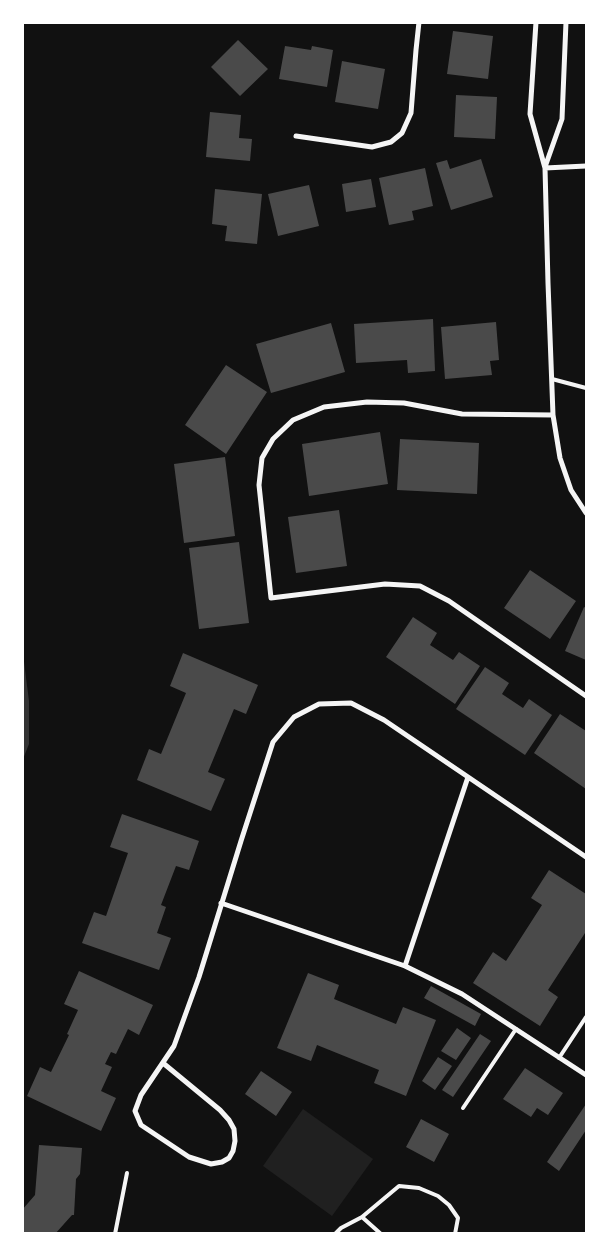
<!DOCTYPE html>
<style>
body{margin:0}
#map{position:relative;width:609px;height:1256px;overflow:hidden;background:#111;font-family:Karla,sans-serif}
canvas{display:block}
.frame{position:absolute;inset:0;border:24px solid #fff;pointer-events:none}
</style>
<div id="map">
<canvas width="609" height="1256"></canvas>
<div class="frame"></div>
</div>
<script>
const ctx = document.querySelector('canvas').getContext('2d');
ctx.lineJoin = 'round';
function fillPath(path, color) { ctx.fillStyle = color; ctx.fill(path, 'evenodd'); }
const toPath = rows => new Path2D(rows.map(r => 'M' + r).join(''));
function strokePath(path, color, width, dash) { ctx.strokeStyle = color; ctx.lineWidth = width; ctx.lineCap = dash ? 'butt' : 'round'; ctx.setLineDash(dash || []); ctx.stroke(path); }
const green = toPath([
 [303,1109,373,1159,332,1216,263,1166]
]);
const water = toPath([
 [22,646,29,701,29,744,23,759]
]);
const building = toPath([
 [453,31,493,36,488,79,447,74],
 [238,40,268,69,240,96,211,67],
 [285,46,311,50,312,46,333,50,327,87,279,79],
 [342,61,385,69,378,109,335,102],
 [456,95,497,97,495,139,454,137],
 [210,112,241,115,239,138,252,139,250,161,206,157],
 [481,159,493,197,451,210,436,163,447,160,450,169],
 [425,168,433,206,412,211,414,220,389,225,379,178],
 [371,179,376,207,346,212,342,184],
 [309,185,319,226,278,236,268,194],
 [215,189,262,194,257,244,225,241,227,226,212,224],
 [433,319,435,371,408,373,407,360,356,363,354,324],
 [496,322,499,360,490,361,492,375,445,379,441,327],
 [331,323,345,372,271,393,256,344],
 [226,365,267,392,226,454,185,425],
 [380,432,388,484,309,496,302,444],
 [400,439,479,443,477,494,397,490],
 [225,457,235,536,184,543,174,464],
 [339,510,347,566,296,573,288,517],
 [239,542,249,623,199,629,189,548],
 [530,570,576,601,550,639,504,608],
 [584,607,586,608,586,660,565,651],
 [413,617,437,633,430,645,453,660,459,652,480,666,455,704,386,657],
 [183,653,258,685,246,714,234,709,208,772,225,779,211,811,137,780,149,749,161,754,186,693,170,686],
 [485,667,509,683,502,694,523,708,529,699,552,715,525,755,456,709],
 [560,714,586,731,586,789,534,753],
 [122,814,199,841,189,870,176,866,161,905,166,907,157,933,171,938,159,970,82,943,94,912,106,916,128,853,110,847],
 [549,870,586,894,586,934,585,933,548,990,558,997,540,1026,473,983,493,952,506,961,542,905,531,898],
 [79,971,153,1005,139,1035,128,1029,116,1054,111,1052,105,1064,112,1067,101,1091,116,1098,101,1131,27,1096,40,1067,51,1072,69,1035,67,1034,78,1010,64,1004],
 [308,973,339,985,334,999,396,1024,403,1007,436,1020,406,1096,374,1083,379,1070,317,1045,311,1061,277,1048],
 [431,986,481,1014,475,1026,424,998],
 [457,1028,471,1038,456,1060,441,1051],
 [480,1034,491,1041,453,1097,442,1090],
 [438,1057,452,1066,435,1090,422,1081],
 [525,1068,563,1093,548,1115,537,1108,531,1117,503,1099],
 [261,1071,292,1092,276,1116,245,1094],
 [586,1104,586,1130,559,1171,547,1162],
 [421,1119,449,1134,434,1162,406,1147],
 [39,1145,82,1148,80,1174,76,1179,74,1215,72,1215,55,1234,22,1234,22,1210,35,1195]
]);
const service = toPath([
 [552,379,586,388],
 [559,1058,586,1017],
 [463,1108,516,1029],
 [362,1217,381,1234],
 [115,1234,127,1173],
 [335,1234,341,1228,362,1217,399,1186,419,1188,438,1196,449,1205,458,1218,455,1234]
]);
const minor = toPath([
 [536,22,530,114,545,168,548,283,553,415,560,458,571,490,586,513],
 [296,136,372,147,391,142,402,133,411,113,416,50,419,22],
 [545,167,562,119,566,22],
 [545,168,586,166],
 [553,415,462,414,404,403,367,402,324,407,293,420,273,439,262,458,259,485,271,598,385,584,420,586,449,601,586,696],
 [221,903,405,966,462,994,586,1075],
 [405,966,468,777],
 [163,1063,220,1110,229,1120,234,1129,235,1141,233,1151,229,1158,222,1162,211,1164,189,1157,141,1125,135,1111,141,1095,174,1046,199,977,241,841,273,742,294,717,319,704,351,703,384,720,586,857]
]);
fillPath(green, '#202020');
fillPath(water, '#333');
fillPath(building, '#4a4a4a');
strokePath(service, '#f5f5f5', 4);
strokePath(minor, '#f5f5f5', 5);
</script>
